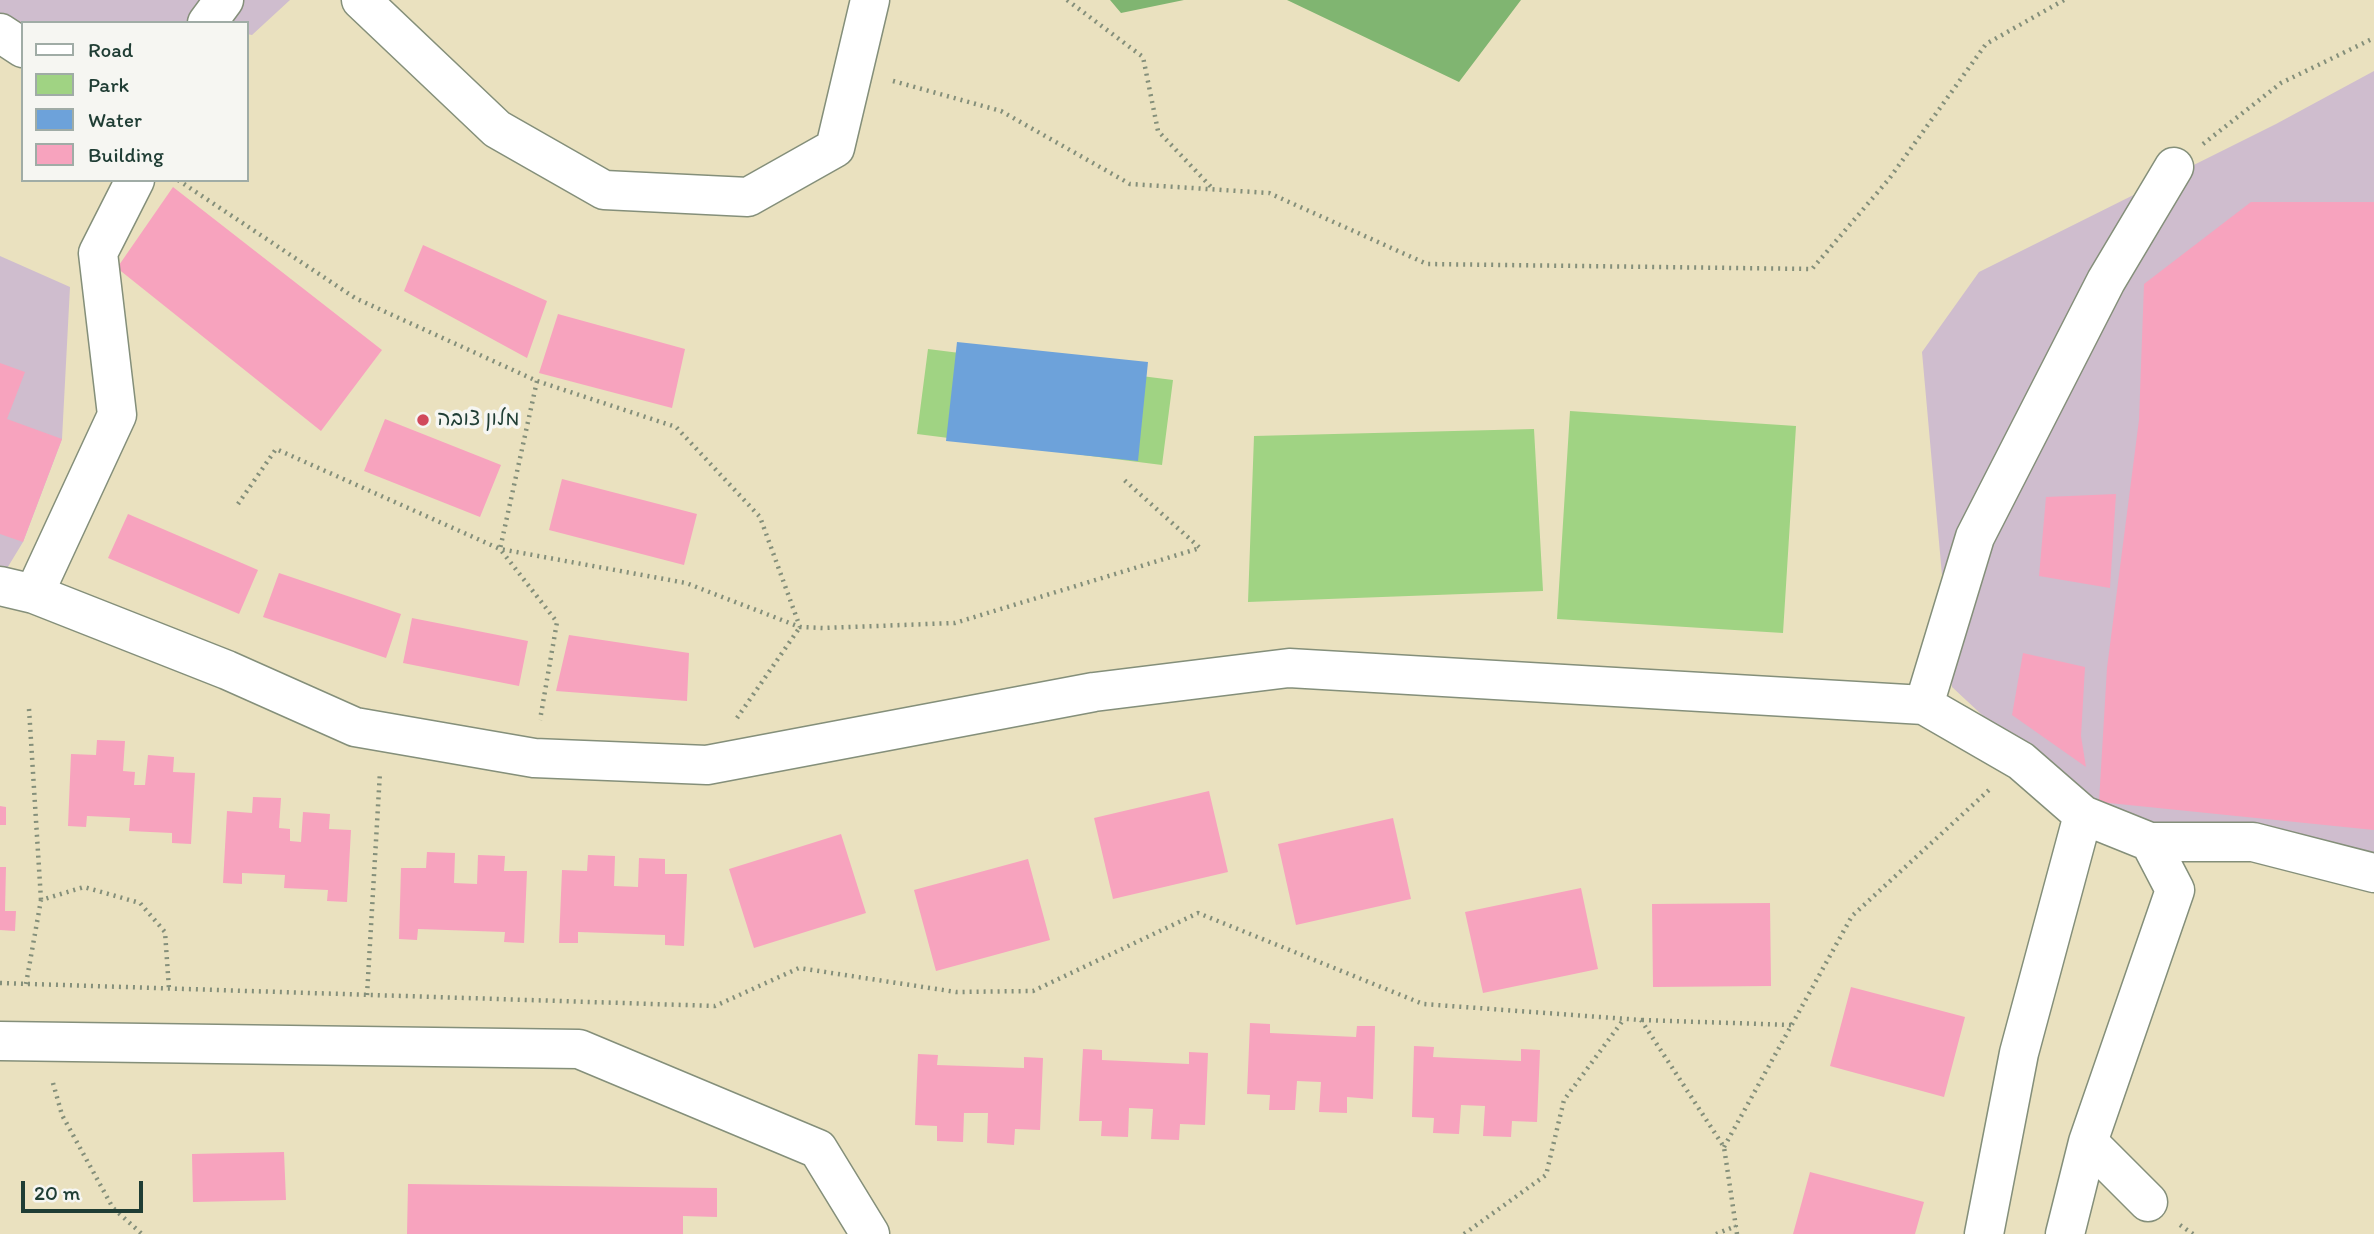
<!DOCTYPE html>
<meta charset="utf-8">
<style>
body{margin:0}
#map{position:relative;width:2374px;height:1234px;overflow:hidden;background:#eae1bf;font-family:Itim,sans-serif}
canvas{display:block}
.legend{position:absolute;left:21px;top:21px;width:228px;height:161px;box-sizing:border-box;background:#f6f6f2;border:2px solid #a0aca6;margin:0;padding:9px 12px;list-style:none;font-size:21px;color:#1f3d34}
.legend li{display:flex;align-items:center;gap:14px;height:35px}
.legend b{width:35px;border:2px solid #a0aca6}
.scale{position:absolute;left:21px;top:1181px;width:122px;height:32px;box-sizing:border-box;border:4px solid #1f3d34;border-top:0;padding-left:9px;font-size:21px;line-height:24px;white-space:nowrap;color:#1f3d34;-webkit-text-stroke:5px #f6f6f2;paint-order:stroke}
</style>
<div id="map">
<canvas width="2374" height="1234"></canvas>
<ul class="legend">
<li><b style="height:9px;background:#fff"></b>Road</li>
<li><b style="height:19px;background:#a0d383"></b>Park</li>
<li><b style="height:19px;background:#6da2da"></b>Water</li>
<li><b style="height:19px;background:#f7a3be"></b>Building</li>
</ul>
<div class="scale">20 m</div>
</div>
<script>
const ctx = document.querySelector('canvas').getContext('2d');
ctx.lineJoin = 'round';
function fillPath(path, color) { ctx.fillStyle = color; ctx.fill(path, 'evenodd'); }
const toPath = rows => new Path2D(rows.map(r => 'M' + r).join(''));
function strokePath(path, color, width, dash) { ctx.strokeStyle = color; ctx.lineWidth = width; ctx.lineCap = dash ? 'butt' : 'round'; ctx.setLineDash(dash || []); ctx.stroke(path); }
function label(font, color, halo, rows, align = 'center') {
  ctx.font = font + ' Itim,"Playpen Sans Hebrew",sans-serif'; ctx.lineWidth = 7; ctx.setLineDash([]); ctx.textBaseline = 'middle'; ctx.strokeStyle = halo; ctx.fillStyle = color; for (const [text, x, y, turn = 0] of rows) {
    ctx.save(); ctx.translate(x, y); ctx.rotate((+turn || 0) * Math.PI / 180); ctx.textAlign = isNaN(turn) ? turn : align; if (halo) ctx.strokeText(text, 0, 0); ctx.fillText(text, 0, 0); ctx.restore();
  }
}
const industrial = toPath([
 [0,0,290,0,252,35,247,34,247,23,23,23,23,39,0,28],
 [2374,71,2374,875,2083,809,1952,687,1922,352,1979,272,2276,124],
 [0,256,70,287,62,439,23,542,3,575,0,575]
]);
const green = toPath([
 [928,349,1173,380,1162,465,917,434],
 [1570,411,1796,426,1783,633,1557,619],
 [1534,429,1543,591,1248,602,1254,436]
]);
const forest = toPath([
 [1110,0,1184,0,1121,13],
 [1287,0,1521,0,1459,82]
]);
const water = toPath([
 [957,342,1148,362,1138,461,946,441]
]);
const building = toPath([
 [173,187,382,350,321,431,117,268],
 [2251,202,2374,202,2374,830,2099,802,2107,668,2139,420,2144,284],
 [423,245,547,301,527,358,404,291],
 [558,314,685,349,672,408,539,373],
 [0,363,25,372,7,419,62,439,23,542,0,534],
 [385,419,501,465,480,517,364,471],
 [562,479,697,514,684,565,549,530],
 [2116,494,2110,588,2039,576,2046,497],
 [128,514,258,570,239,614,108,558],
 [279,573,401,614,386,658,263,617],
 [412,618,528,641,519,686,403,663],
 [569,635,689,653,687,701,556,691],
 [2023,653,2085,667,2081,736,2086,767,2012,715],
 [97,740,125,741,123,771,135,772,134,785,145,785,148,755,174,757,173,772,195,773,191,844,172,843,172,833,129,831,130,818,87,816,86,827,68,826,71,754,96,755],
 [1209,791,1228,872,1113,899,1094,818],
 [253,797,281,798,279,828,290,829,290,841,301,842,303,812,330,814,329,829,351,830,347,902,327,901,328,890,284,888,285,875,242,873,242,884,223,883,227,811,252,813],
 [0,806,6,807,6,825,0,825],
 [1393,818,1411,899,1296,925,1278,844],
 [841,834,866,913,754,948,729,869],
 [427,852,455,853,454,883,477,884,478,855,505,856,504,871,527,871,524,943,504,942,505,932,418,929,417,940,399,939,401,868,426,868],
 [588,855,615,856,614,886,638,887,639,858,665,859,665,874,687,874,684,946,665,945,665,935,578,932,578,943,559,943,562,870,587,871],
 [1028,859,1050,940,936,971,914,890],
 [0,867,6,867,5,911,16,911,15,931,0,930],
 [1581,888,1598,969,1483,993,1465,912],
 [1770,903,1771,986,1653,987,1652,904],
 [1851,987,1965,1017,1944,1097,1830,1066],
 [1250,1023,1270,1024,1270,1033,1356,1037,1357,1026,1375,1026,1373,1099,1347,1097,1347,1113,1319,1112,1321,1082,1297,1081,1295,1110,1269,1110,1270,1095,1247,1094],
 [1414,1046,1434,1047,1433,1057,1521,1061,1521,1049,1540,1050,1537,1122,1512,1121,1511,1137,1483,1136,1485,1106,1461,1105,1459,1134,1433,1133,1434,1118,1412,1117],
 [1083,1049,1102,1050,1102,1060,1189,1064,1189,1052,1208,1053,1205,1125,1180,1124,1179,1140,1151,1139,1153,1109,1129,1108,1128,1137,1101,1136,1102,1121,1079,1121],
 [918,1054,938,1055,937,1065,1024,1068,1024,1057,1043,1058,1040,1130,1015,1129,1014,1145,987,1143,988,1113,964,1113,963,1142,937,1141,937,1126,915,1125],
 [284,1152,286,1200,193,1202,192,1154],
 [1810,1172,1924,1202,1915,1234,1793,1234],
 [408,1184,717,1188,717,1217,683,1216,683,1234,407,1234]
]);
const path = toPath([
 [1067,0,1143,57,1158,131,1213,189],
 [893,81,1001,111,1130,184,1269,193,1427,264,1812,269,1889,179,1986,44,2064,0],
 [2203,144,2281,83,2374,38],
 [178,180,355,298,537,381,676,427,760,517,800,627],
 [537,381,500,549,557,622,540,720],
 [238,504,276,449,500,549,686,583,800,627,823,628,955,623,1200,548,1122,478],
 [29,709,41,900],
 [737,718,800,627],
 [0,983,715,1006,799,968,956,992,1033,991,1198,913,1423,1004,1641,1020,1724,1147,1737,1234],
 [26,984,41,900,84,887,140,903,165,932,169,989],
 [367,995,380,772],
 [1642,1020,1791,1025],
 [53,1083,62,1115,113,1208,142,1234],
 [1724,1147,1852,916,1989,790],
 [2180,1225,2193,1234],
 [1464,1234,1546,1175,1564,1100,1624,1019],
 [1716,1234,1736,1226]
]);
const minor = toPath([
 [361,0,497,129,604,190,748,197,835,148,870,0],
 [207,23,224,0],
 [0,33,23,48],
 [0,586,34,594,227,670,355,727,534,758,707,765,1094,692,1289,668,1924,705,2021,761,2083,815,2150,842,2253,842,2374,873],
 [34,594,117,415,98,253,135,180],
 [1924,705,1975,537,2106,281,2174,167],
 [0,1041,579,1049,818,1149,870,1234],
 [2148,1202,2088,1142,2175,890,2150,842],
 [1984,1234,2019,1053,2083,815],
 [2065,1234,2088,1142]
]);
const markers = [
 [423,420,7,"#d1495b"]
];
const poiNames = [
 ["מלון צובה",437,420]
];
fillPath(industrial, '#cfbdce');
fillPath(green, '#a0d383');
fillPath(forest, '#80b571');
fillPath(water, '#6da2da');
fillPath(building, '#f7a3be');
strokePath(minor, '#848f7a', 41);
strokePath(path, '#848f7a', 4.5, [2, 5]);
strokePath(minor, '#fff', 38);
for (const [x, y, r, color] of markers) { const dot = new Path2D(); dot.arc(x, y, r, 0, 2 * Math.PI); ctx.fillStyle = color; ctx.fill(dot); strokePath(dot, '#f6f6f2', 2.5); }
label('21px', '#1f3d34', '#f6f6f2', poiNames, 'left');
</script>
